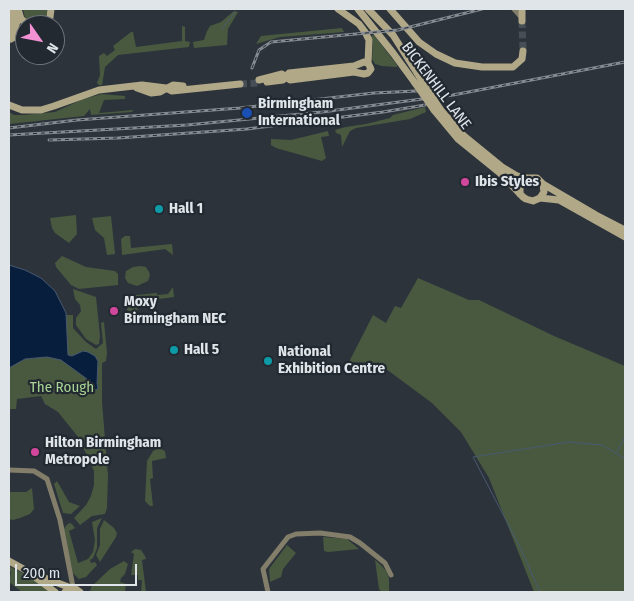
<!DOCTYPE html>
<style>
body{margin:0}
#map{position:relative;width:634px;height:601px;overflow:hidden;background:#2c333b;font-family:"Fira Sans Condensed",sans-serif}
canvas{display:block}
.frame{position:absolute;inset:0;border:10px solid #e0e5ea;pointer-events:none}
.north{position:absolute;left:15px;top:15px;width:50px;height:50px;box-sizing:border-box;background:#222930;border:1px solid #6e747a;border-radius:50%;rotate:123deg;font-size:14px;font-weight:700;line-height:20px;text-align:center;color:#e0e5ea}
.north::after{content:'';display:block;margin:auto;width:18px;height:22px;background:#f491d4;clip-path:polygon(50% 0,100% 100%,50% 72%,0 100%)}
.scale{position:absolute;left:15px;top:564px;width:122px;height:22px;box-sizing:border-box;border:2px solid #e0e5ea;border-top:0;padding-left:6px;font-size:15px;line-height:18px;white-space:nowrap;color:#e0e5ea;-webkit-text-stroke:4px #222930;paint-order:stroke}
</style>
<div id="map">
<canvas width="634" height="601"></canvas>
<div class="frame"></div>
<div class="north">N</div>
<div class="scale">200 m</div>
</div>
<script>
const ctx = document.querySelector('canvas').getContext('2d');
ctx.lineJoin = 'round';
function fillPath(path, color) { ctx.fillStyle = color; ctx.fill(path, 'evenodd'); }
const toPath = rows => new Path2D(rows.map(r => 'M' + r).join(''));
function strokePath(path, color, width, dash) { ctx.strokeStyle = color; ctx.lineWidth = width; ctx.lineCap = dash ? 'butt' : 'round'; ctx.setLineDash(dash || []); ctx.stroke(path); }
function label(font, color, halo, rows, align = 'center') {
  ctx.font = font + ' "Fira Sans Condensed",sans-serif'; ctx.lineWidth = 4.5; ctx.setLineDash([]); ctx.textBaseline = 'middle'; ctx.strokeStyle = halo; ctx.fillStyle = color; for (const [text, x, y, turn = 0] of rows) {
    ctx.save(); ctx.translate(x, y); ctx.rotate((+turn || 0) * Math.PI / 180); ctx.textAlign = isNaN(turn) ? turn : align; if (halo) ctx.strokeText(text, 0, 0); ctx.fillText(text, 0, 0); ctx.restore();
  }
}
const green = toPath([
 [23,9,47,9,47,13,46,16,40,22,32,22,25,18],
 [234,11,238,12,228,29,227,45,194,48,193,42,204,40,207,31,210,26,221,22],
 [182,26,185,27,185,41,190,42,189,47,118,55,105,67,102,85,99,85,97,83,100,75,99,56,104,53,107,56,115,50,113,46,131,32,133,32,136,47,182,41],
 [342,28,344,32,280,37,256,44,261,36],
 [374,35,397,65,397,67,382,66,375,64,372,59,373,42,371,36],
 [102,94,125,96,125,99,104,100,99,113,133,110,132,112,91,115,90,109,84,116,9,124,9,112,14,115,23,115,55,112,83,99],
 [425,107,426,112,410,119,356,128,350,131,342,147,341,135,336,133,335,130,346,127,366,124,390,118,393,115],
 [328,131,329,136,321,137,326,158,322,161,276,148,271,145,271,139,291,140],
 [76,215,77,234,69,243,55,233,52,228,50,218],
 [111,216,115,254,107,255,104,238,95,230,92,218],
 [125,236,130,236,131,248,172,244,173,255,165,249,122,255,121,239],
 [62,256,86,267,115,271,118,274,118,285,79,289,71,285,56,267,55,263],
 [140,266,146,267,149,272,150,275,148,281,137,286,128,283,125,278,126,271,133,267],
 [418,278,469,300,479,300,554,336,625,366,625,592,534,592,489,478,461,432,432,403,378,363,349,362,373,315,386,323,395,306,401,308],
 [173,287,174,297,137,302,138,322,130,322,128,320,126,296,157,293,157,295,168,294],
 [73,289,96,297,100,336,99,344,96,345,86,339,76,325,76,318,81,311,80,305,75,299],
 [66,315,73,315,73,328,86,342,96,349,103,343,101,323,104,322,107,353,106,361,102,363,102,402,108,476,107,508,105,514,92,516,80,525,74,518,86,505,91,496,94,485,94,471,79,438,58,412,45,404,41,396,17,399,16,409,9,409,9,368,25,359,47,357,61,360,87,379,90,391,97,383,98,375,83,351,72,356,68,355],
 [159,448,165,451,166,458,152,461,153,478,150,479,153,506,150,506,145,501,147,461,153,451],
 [57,481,69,502,80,506,71,514,63,513,54,484],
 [32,488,34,509,30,514,20,518,13,520,9,519,9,492,26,492],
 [102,518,97,528,97,548,93,558,90,560,91,563,95,562,97,565,86,577,79,579,73,573,63,531,65,527,69,523,72,524,75,528,69,531,78,563,88,559,93,552,95,540,92,522],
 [104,520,114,528,117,533,116,537,100,562,96,555,100,545,100,529],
 [323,537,347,539,359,549,328,552,324,551],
 [287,545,296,553,283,569,281,577,270,582,269,569],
 [135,549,141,550,145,556,146,559,142,560,146,592,141,592,142,580,138,580,138,575,131,575,134,554,131,552],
 [375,560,381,565,386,571,389,578,389,592,382,592,379,589],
 [124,561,128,564,125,574,121,578,120,582,126,584,125,592,90,592,91,587,110,569],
 [9,566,30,577,50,592,22,592,9,582,11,572,9,571]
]);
const water = toPath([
 [9,265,25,270,41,278,55,291,66,313,68,355,72,356,83,351,88,352,95,356,98,361,97,383,98,389,90,391,87,379,61,360,47,357,25,359,9,368,9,265]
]);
const stream = toPath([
 [222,29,235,12],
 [617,452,625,437],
 [540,592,520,547,473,457,569,442,602,445,625,459]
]);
const secondaryTunnel = toPath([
 [522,21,523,51],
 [240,84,260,83]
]);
const street = toPath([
 [514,9,522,18],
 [9,470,34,471,47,479,60,520,73,587],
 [268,592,263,569,288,537,296,534,320,533,350,537,360,543,385,563,391,575]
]);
const secondary = toPath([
 [18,9,21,19,28,25],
 [358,9,393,53,415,83],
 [368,9,393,35,422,81],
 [390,9,419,42,436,54,455,63,482,67,513,67,522,59,523,51],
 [522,9,522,21],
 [43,25,50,17,51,9],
 [9,29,13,19,12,9],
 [9,38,15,28,19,15],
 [11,39,25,30],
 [259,80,282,74,290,80,354,72,364,74,368,73,371,69,368,63,369,40,365,32,359,24,338,9],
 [267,82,283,80,289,73,354,66,364,62,368,63],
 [137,88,151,93,160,92,173,85,183,86],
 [9,105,22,110,41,110,54,106,99,90,142,85,166,88,172,91,240,84],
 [440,109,464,136,502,167,517,176,527,178],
 [434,110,458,139,500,173,523,197,526,199,533,201,540,198,544,192,543,184,537,178,527,178,520,186,520,194],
 [543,184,596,215,625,230],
 [540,198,559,200,625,237],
 [9,561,29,572,71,588],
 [35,577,55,592],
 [65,592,69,588,73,587,80,592]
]);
const rail = toPath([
 [252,68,259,50,271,42,398,30,482,9],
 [9,128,77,120,240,108,374,93,437,90],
 [9,135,187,125,322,112,453,95,625,62],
 [49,140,118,138,247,129,383,112,425,105]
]);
const secondaryBridge = toPath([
 [422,81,440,109],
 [415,83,434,110]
]);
const markers = [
 [247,113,6,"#1a4fb4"],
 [465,182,5,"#d1479c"],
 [159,209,5,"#0f9aa8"],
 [114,311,5,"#d1479c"],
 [174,350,5,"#0f9aa8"],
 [268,361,5,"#0f9aa8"],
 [35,452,5,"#d1479c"]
];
const streetNames = [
 ["BICKENHILL LANE",436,86,53]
];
const poiNames = [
 ["Birmingham",258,104],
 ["International",258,121],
 ["Ibis Styles",475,182],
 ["Hall 1",169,209],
 ["Moxy",124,302],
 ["Birmingham NEC",124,319],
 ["Hall 5",184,350],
 ["National",278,352],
 ["Exhibition Centre",278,369],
 ["Hilton Birmingham",45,443],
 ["Metropole",45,460]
];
const parkNames = [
 ["The Rough",62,388]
];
fillPath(green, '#485940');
fillPath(water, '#081e3d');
strokePath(water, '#495a71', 1);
strokePath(stream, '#495a71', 1);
strokePath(secondaryTunnel, '#474e55', 7, [7, 3.5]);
strokePath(street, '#837e6a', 5);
strokePath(secondary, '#b1a888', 7);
strokePath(rail, '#858b91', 3);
strokePath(rail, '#222930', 1, [4]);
strokePath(secondaryBridge, '#b1a888', 7);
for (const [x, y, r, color] of markers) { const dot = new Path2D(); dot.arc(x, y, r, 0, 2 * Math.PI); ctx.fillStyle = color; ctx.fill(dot); strokePath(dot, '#222930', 2); }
label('15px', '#e0e5ea', '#222930', streetNames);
label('bold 15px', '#e0e5ea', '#222930', poiNames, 'left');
label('15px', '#a8d394', '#222930', parkNames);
</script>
